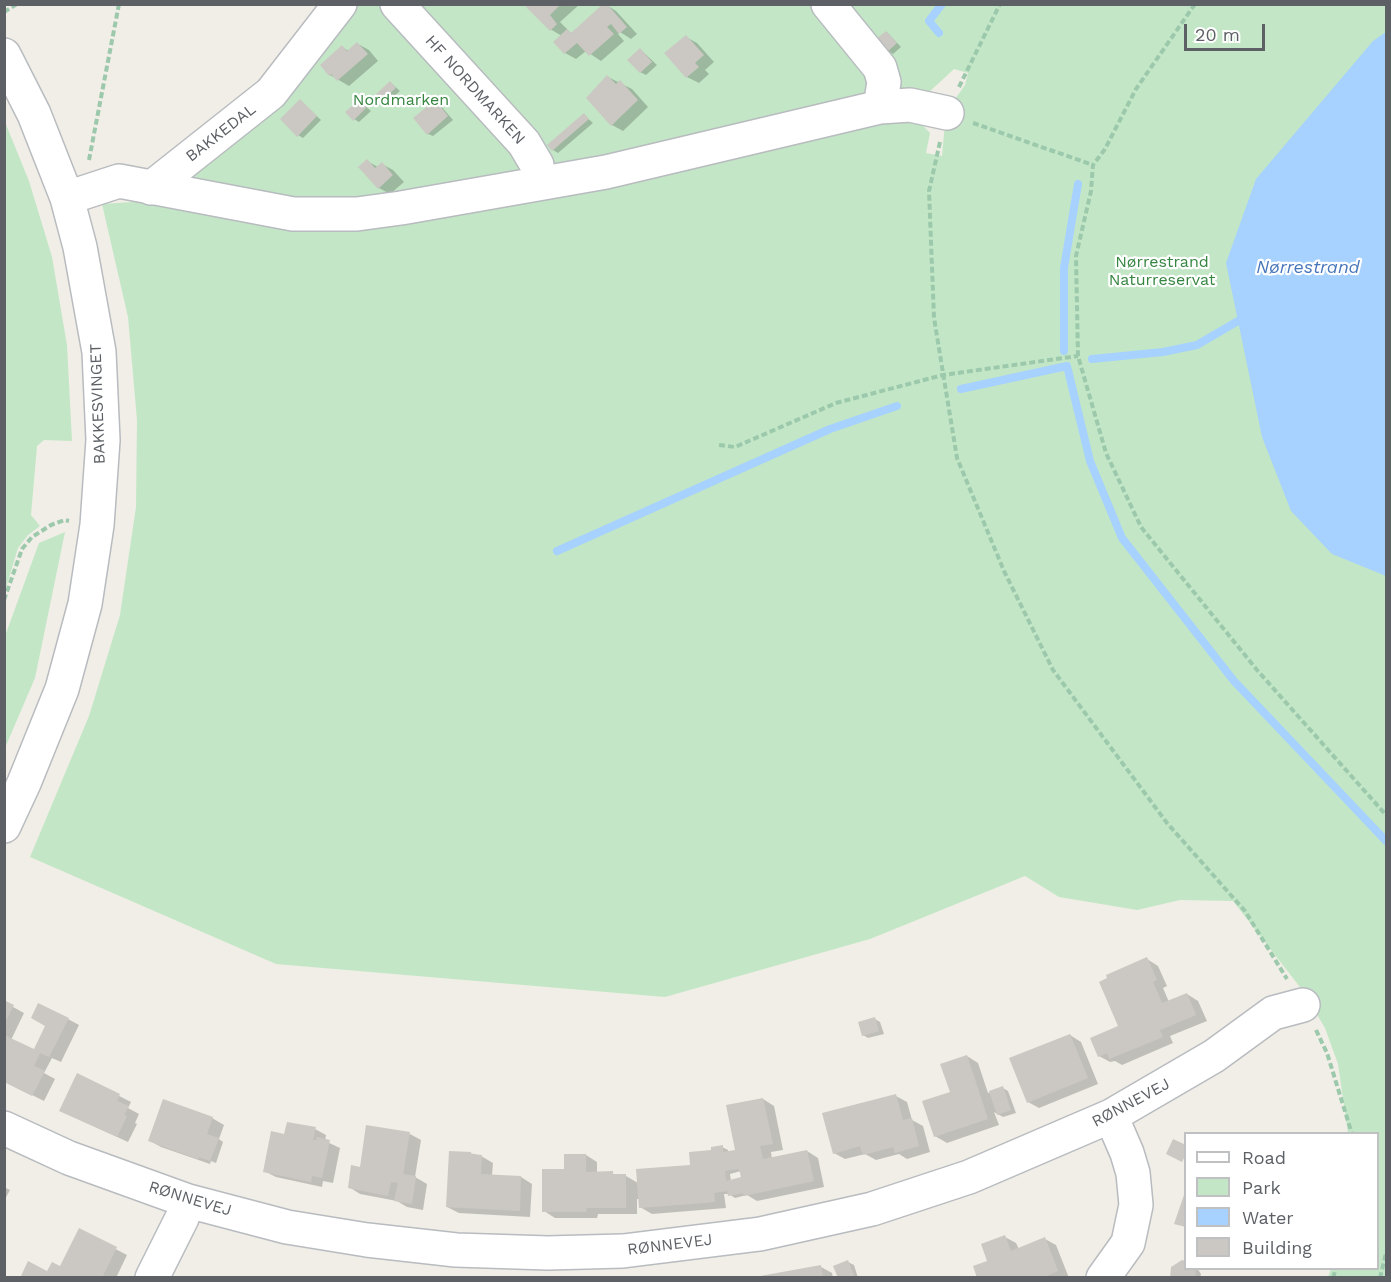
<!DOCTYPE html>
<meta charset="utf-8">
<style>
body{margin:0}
#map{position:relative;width:1391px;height:1282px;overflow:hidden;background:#f0eee6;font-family:"Work Sans",sans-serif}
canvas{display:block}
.frame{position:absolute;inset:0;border:6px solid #5d6166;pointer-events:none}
.legend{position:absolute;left:1184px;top:1132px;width:195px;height:138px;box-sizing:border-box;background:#fff;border:2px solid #bec0c2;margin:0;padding:8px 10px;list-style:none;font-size:18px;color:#5d6166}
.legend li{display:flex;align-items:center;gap:12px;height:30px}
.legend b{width:30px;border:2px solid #bec0c2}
.scale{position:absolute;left:1184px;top:24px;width:81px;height:27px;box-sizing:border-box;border:3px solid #5d6166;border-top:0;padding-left:8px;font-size:18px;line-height:21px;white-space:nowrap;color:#5d6166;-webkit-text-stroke:4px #fff;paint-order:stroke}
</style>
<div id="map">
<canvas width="1391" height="1282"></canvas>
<div class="frame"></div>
<ul class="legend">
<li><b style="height:8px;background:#fff"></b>Road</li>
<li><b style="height:16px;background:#c3e7c6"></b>Park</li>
<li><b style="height:16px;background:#a7d1fe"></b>Water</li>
<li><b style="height:16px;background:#cbc8c3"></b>Building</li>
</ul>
<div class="scale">20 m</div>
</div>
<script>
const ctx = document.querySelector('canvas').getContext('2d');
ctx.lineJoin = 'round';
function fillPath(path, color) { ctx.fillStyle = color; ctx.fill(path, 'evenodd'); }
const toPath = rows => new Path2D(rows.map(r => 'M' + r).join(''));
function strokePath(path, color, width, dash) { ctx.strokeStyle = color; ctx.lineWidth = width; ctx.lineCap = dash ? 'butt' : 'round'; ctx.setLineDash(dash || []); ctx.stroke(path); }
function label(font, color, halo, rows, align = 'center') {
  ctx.font = font + ' "Work Sans",sans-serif'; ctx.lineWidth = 4.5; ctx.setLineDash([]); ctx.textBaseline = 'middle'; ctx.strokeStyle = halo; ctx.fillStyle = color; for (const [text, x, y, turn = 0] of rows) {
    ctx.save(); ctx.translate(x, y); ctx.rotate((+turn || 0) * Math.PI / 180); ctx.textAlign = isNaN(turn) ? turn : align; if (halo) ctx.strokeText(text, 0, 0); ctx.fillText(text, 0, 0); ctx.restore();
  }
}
const green = toPath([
 [354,5,1386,5,1386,1277,1328,1277,1331,1269,1378,1268,1378,1134,1348,1133,1338,1064,1325,1028,1303,991,1233,901,1180,900,1137,910,1059,897,1025,876,870,939,665,997,276,964,30,857,89,716,120,615,136,507,137,420,128,317,102,204,148,201,289,224,876,121,915,117,930,133,926,153,942,156,946,112,965,85,968,73,954,69,927,94,867,104,730,137,331,207,174,188],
 [5,122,29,181,52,257,67,345,72,441,44,440,37,446,31,515,40,526,28,535,18,548,5,591],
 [65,532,35,678,5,748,5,636,39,543]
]);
const water = toPath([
 [1386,32,1386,576,1332,554,1291,511,1262,437,1226,263,1256,179,1373,41]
]);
const shadow = toPath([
 [531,4,580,4,560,22,572,34,605,4,616,11,637,34,631,39,620,32,618,34,624,41,601,61,586,51,576,59,565,53,562,36,550,29],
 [887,32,901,47,893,54,888,51],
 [686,37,697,43,714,62,705,70,709,74,699,83,687,77],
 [358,44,369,50,378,61,349,86,330,75,342,47,349,51],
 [641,50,657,65,646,75,640,72],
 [608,77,632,89,648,107,623,131,612,125],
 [390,82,400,91,384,105,375,97],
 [300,100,321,120,303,138,298,135],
 [359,101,371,111,359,122,354,119],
 [435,102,440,105,453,120,433,136,428,134],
 [584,115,593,123,558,153,553,150],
 [367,161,378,167,382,164,393,170,404,182,390,194,379,188],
 [1147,959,1158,966,1167,986,1163,988,1169,1002,1187,994,1198,1001,1207,1021,1170,1036,1173,1043,1122,1065,1115,1061,1110,1062,1099,1056,1120,1027],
 [4,1002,24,1013,11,1040,34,1051,47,1026,68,1019,79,1025,61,1062,52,1058,44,1073,55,1079,44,1101,4,1081],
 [875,1019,880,1022,884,1034,868,1038,863,1035],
 [1070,1035,1081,1042,1098,1084,1039,1108,1028,1102],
 [967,1056,978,1063,988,1093,1003,1088,1008,1091,1016,1113,1003,1117,994,1112,999,1125,947,1143,935,1136],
 [78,1075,131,1102,128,1108,139,1114,135,1123,137,1124,128,1142,61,1111],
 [896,1096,907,1102,912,1120,923,1126,930,1152,907,1159,899,1154,876,1160,865,1154,845,1159,834,1153],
 [763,1099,774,1106,783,1150,771,1152,772,1159,807,1151,818,1158,824,1187,757,1201,747,1195,735,1198,729,1194,724,1194,726,1208,652,1214,640,1207,640,1199,637,1199,637,1214,598,1214,597,1218,555,1218,544,1211,565,1170,586,1155,597,1162,597,1173,612,1173,617,1176,626,1176,638,1183,691,1166,710,1152,722,1147,728,1150,728,1153,735,1152],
 [741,1171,742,1178,731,1181,730,1174],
 [212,1118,224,1125,219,1139,223,1142,216,1163,211,1161,210,1164,161,1147,150,1141],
 [315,1129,326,1135,325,1141,340,1148,333,1183,323,1181,322,1187,276,1177,264,1171,285,1136],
 [410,1134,421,1140,415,1177,427,1184,423,1210,407,1207,397,1201,360,1194,349,1187,361,1169],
 [470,1153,481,1156,493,1163,492,1176,521,1177,532,1184,530,1217,459,1213,447,1207],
 [4,1187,10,1190,4,1201],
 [79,1230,127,1255,116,1278,21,1278,48,1273,61,1268],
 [1005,1237,1016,1243,1019,1249,1045,1239,1056,1245,1069,1278,979,1278],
 [848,1262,854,1265,858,1278,839,1278],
 [821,1267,832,1273,833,1278,762,1278],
 [1186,1268,1197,1268,1201,1274,1200,1278,1172,1278]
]);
const stream = toPath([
 [939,33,929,21,942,4],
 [1064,351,1064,268,1078,184],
 [1092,359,1163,352,1197,345,1238,321],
 [961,389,1067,366,1090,461,1122,538,1234,681,1386,841],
 [557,551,830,429,897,406]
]);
const building = toPath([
 [529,4,561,4,550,15,557,24,550,31,526,7],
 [603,4,607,4,627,27,619,34,611,24,607,27,614,34,589,56,577,43,564,54,553,42,567,29,571,33],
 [886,31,897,43,887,52,876,39],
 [686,35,704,55,695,63,699,67,686,78,664,53],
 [357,42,368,54,337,81,331,74,329,76,320,65,342,45,347,51],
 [640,48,652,62,640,73,627,60],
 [607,75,616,84,620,80,638,100,611,126,586,98],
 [390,81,396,88,378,103,373,97],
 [300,99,317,116,297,137,280,119],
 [359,100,366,108,353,121,345,112],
 [435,100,448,116,427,135,413,118],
 [584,113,589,119,552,151,547,145],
 [367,159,375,168,382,162,393,175,378,189,358,167],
 [1147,957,1157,980,1153,982,1162,1003,1187,993,1196,1015,1160,1030,1163,1037,1109,1059,1107,1053,1098,1057,1090,1038,1118,1026,1099,982,1107,978,1106,975],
 [4,1000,14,1005,4,1024],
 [38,1003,69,1018,49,1057,40,1053,34,1066,45,1071,32,1096,4,1082,4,1035,34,1049,45,1026,31,1018],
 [875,1017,879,1031,862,1036,858,1022],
 [1070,1034,1088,1078,1027,1103,1009,1058],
 [967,1055,988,1119,934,1137,922,1101,950,1092,940,1064],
 [77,1073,120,1094,117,1101,129,1106,124,1115,127,1116,117,1137,59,1111],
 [1003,1086,1011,1110,997,1115,989,1091],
 [896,1094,903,1120,912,1118,919,1146,895,1153,893,1147,863,1155,860,1146,833,1154,822,1113],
 [763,1098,773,1144,760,1146,763,1159,807,1150,814,1181,744,1196,743,1193,728,1196,727,1191,714,1193,715,1202,639,1208,636,1169,690,1165,689,1152,711,1150,711,1147,723,1145,723,1152,735,1150,726,1105],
 [739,1169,741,1177,726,1181,725,1171],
 [163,1099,213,1117,207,1134,219,1138,210,1161,199,1157,198,1159,148,1141],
 [287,1122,316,1127,313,1140,316,1140,317,1137,330,1140,322,1178,312,1176,311,1182,263,1172,271,1131,284,1134],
 [366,1125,410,1132,403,1174,416,1176,412,1204,394,1201,398,1183,391,1182,388,1196,348,1188,351,1165,360,1167],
 [1173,1139,1186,1145,1186,1154,1182,1162,1166,1154],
 [449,1151,471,1152,471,1154,482,1155,481,1174,521,1176,520,1211,446,1207],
 [564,1154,586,1154,586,1172,613,1171,613,1174,626,1174,626,1208,587,1208,586,1212,542,1212,542,1169,564,1169],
 [1185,1192,1186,1192,1186,1227,1174,1224],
 [79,1228,117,1247,102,1278,20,1278,28,1261,47,1271,52,1262,60,1266],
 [1005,1235,1011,1251,1045,1237,1058,1271,1042,1278,977,1278,973,1266,987,1261,981,1244],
 [848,1260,855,1278,838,1278,833,1266],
 [1182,1260,1186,1261,1186,1268,1195,1268,1196,1278,1170,1278,1171,1267],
 [821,1265,823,1278,760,1278,760,1276]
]);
const path = toPath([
 [1195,4,1136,89,1105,149,1093,165,1091,191,1076,256,1078,356,1106,453,1141,527,1257,670,1386,815],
 [4,12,17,4],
 [959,87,1000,4],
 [973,123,1093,165],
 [940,142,929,191,934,318,957,458,1004,571,1053,670,1167,823,1245,911,1287,979],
 [89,160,119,4],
 [719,445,735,447,836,403,943,375,1078,356],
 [4,600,22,549,32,537,51,525,65,520,69,521],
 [1316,1030,1327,1053,1352,1134],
 [1333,1278,1336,1268],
 [1380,1278,1386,1253]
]);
const minor = toPath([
 [397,4,524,143,537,165,538,184],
 [828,4,880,68,884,82,880,107],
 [4,55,34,114,67,198,80,247,99,352,103,440,97,525,85,604,62,689,24,783,4,826],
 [151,188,271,93,340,4],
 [67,198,119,181,293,214,357,214,401,208,606,172,880,107,910,105,947,113],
 [4,1128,69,1158,188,1201,287,1227,367,1240,456,1250,548,1253,623,1251,760,1234,872,1209,969,1177,1111,1116,1214,1056,1273,1013,1303,1005],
 [152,1278,182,1218,188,1201],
 [1103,1278,1128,1243,1136,1205,1133,1173,1127,1153,1111,1116]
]);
const streetNames = [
 ["HF NORDMARKEN",475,90,48],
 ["BAKKEDAL",221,133,-38],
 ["BAKKESVINGET",98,404,-92],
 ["RØNNEVEJ",1131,1103,-28],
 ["RØNNEVEJ",190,1199,17],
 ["RØNNEVEJ",670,1245,-7]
];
const parkNames = [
 ["Nordmarken",401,100],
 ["Nørrestrand",1162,262],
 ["Naturreservat",1162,280]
];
const waterNames = [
 ["Nørrestrand",1308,268]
];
fillPath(green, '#c3e7c6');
fillPath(water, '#a7d1fe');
fillPath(shadow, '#0003');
strokePath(stream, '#a7d1fe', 8);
fillPath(building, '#cbc8c3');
strokePath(minor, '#b8bbbf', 36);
strokePath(path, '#9cc8ac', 4, [6, 3]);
strokePath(minor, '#fff', 33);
label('16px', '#5d6166', '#fff', streetNames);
label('16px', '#368540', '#fff', parkNames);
label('italic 18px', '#4675ba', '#fff', waterNames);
</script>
